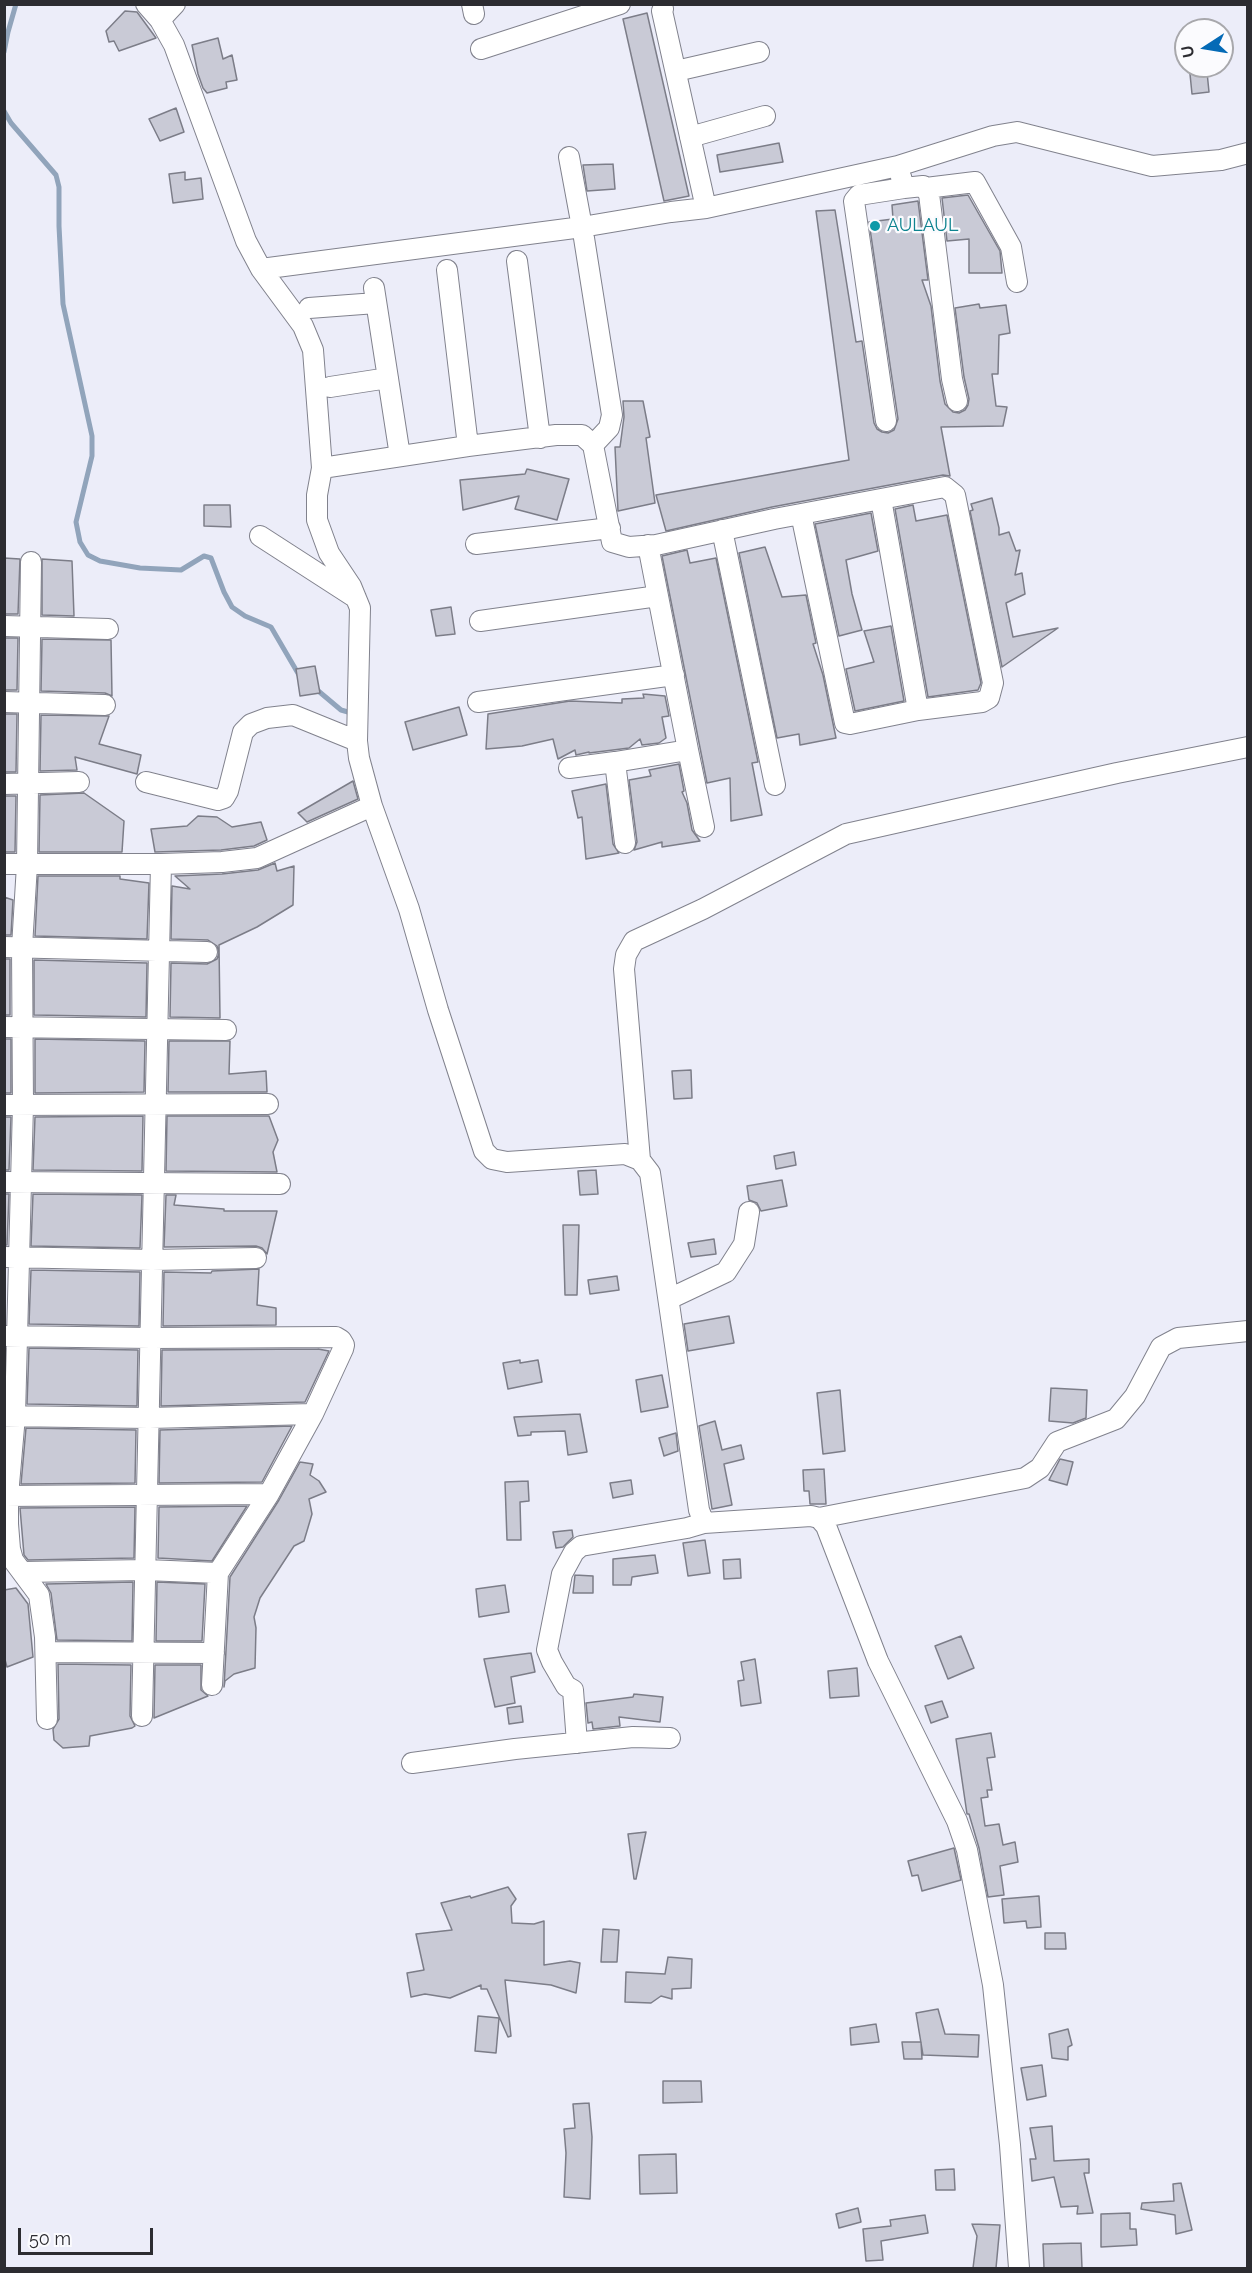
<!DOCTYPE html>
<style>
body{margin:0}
#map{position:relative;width:1252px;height:2273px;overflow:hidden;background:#ecedf9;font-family:Raleway,sans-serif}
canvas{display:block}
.frame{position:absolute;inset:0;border:6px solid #2c2c31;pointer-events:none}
.north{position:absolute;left:1174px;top:18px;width:60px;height:60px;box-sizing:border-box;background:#fbfbfe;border:2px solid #a8a8ac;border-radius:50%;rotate:258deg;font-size:16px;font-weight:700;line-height:24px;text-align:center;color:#2c2c31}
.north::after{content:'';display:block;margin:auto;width:21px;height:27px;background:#046ab6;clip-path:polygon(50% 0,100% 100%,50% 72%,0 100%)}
.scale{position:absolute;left:18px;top:2228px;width:135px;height:27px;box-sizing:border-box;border:3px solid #2c2c31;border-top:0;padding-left:8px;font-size:18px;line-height:21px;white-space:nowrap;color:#2c2c31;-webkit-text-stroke:4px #fbfbfe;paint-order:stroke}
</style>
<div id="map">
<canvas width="1252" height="2273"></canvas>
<div class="frame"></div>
<div class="north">U</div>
<div class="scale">50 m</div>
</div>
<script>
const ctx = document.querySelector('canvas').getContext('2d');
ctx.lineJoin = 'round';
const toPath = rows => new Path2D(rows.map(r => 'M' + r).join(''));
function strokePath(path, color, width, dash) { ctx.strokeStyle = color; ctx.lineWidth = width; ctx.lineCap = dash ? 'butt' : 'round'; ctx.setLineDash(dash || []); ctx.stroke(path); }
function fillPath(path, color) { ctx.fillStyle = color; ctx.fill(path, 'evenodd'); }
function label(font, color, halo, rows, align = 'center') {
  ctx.font = font + ' Raleway,sans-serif'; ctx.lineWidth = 4.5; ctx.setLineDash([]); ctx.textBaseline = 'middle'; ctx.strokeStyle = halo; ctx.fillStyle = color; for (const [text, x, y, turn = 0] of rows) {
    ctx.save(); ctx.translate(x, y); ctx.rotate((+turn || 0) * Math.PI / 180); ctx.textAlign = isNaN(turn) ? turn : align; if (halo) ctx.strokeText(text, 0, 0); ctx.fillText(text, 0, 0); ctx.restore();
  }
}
const stream = toPath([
 [4,52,8,32,16,4],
 [4,111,11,123,56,175,59,187,59,226,63,304,92,436,92,456,76,522,80,542,88,555,100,561,140,568,181,570,204,556,211,558,224,592,232,607,245,616,271,627,299,675],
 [316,689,341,710,355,714]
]);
const building = toPath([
 [125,11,137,12,156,38,119,51,114,41,109,42,106,31,125,11],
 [647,13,689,196,664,201,623,19,647,13],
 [218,38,223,59,232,55,237,80,226,82,227,88,207,93,203,88,198,74,192,45,218,38],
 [1207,72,1209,92,1192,94,1190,74,1207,72],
 [176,108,184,132,160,141,149,119,176,108],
 [779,143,783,162,720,172,717,155,779,143],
 [613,164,615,189,587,191,583,165,613,164],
 [185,172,185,180,201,178,203,199,173,203,169,174,185,172],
 [968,195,1000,251,1002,273,969,273,969,239,947,241,942,198,968,195],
 [918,201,928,280,922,280,931,306,940,381,945,404,953,412,959,413,965,410,968,405,969,399,964,377,955,308,979,304,980,308,1006,305,1010,333,999,335,998,374,992,374,996,406,1007,407,1003,426,941,427,950,476,943,475,772,507,666,531,656,495,849,460,816,211,835,210,856,342,862,341,874,423,877,429,882,432,888,433,894,430,898,419,869,222,893,219,892,205,918,201],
 [623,401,643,401,650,437,646,438,655,503,618,511,615,447,620,447,624,417,623,401],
 [527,469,569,479,557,520,515,509,519,496,463,510,460,480,525,474,527,469],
 [992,498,999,528,999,535,1009,532,1016,551,1020,550,1015,575,1022,573,1025,594,1006,603,1013,637,1058,628,1002,667,970,511,973,510,971,504,992,498],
 [204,505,230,505,231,527,204,526,204,505],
 [913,505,916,521,947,515,981,683,978,690,928,697,895,509,913,505],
 [871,513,878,551,846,560,852,594,862,630,839,636,815,524,871,513],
 [765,547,782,597,806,595,816,643,813,644,823,675,836,738,800,745,799,734,777,738,739,553,765,547],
 [687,550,690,563,716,558,758,762,752,763,762,815,731,821,730,778,707,783,662,556,687,550],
 [4,558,20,559,18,614,4,614,4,558],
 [42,559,72,561,74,616,42,615,42,559],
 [451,607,455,634,436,636,431,610,451,607],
 [891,626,904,701,855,711,846,669,874,662,864,631,891,626],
 [4,638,18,638,17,690,4,690,4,638],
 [42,639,111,640,112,696,105,693,41,691,42,639],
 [315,666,320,693,300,696,296,669,315,666],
 [643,694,665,696,669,716,662,717,666,738,659,743,642,745,640,739,629,748,589,753,589,752,576,755,575,750,558,759,553,739,522,746,486,749,488,714,570,701,622,703,622,699,644,698,643,694],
 [459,707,467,735,413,750,405,722,459,707],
 [4,714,17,714,16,772,4,772,4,714],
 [41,715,109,716,99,744,141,755,137,774,75,757,77,770,40,771,41,715],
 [679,764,684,791,682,792,687,803,692,830,700,841,662,847,662,842,634,850,637,842,629,780,651,776,649,770,679,764],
 [353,781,358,799,307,822,298,813,353,781],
 [606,784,613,844,619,853,586,859,582,817,578,818,572,791,606,784],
 [84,793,124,821,122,852,39,852,40,795,84,793],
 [4,796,16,796,15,852,4,852,4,796],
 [198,816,217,817,232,827,261,822,267,840,254,846,221,850,155,852,151,829,187,826,198,816],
 [275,863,277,871,294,866,293,905,257,927,219,945,220,1018,170,1017,171,963,207,964,217,959,219,953,217,946,208,940,171,939,172,886,190,889,175,876,222,874,258,870,275,863],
 [38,876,120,876,120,879,149,883,147,939,35,936,38,876],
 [4,897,13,900,11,935,4,935,4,897],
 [4,959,10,959,10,1015,4,1015,4,959],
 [34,960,147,963,146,1017,34,1015,34,960],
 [4,1039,11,1039,11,1093,4,1093,4,1039],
 [35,1039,145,1041,144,1092,35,1093,35,1039],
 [169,1041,230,1041,229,1074,266,1071,267,1092,168,1092,169,1041],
 [691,1070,692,1098,674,1099,672,1071,691,1070],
 [143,1116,142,1171,33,1170,35,1117,143,1116],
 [167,1116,269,1116,278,1140,273,1152,277,1172,166,1171,167,1116],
 [4,1117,11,1117,9,1170,4,1170,4,1117],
 [794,1152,796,1165,776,1169,774,1156,794,1152],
 [596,1170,598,1194,580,1195,578,1171,596,1170],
 [782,1180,787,1206,761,1211,757,1203,749,1200,747,1186,782,1180],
 [4,1194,9,1194,7,1245,4,1245,4,1194],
 [33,1194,142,1195,140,1248,31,1246,33,1194],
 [166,1195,176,1195,174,1205,224,1209,224,1211,277,1211,267,1254,262,1248,256,1246,164,1247,166,1195],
 [563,1225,579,1225,577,1295,565,1295,563,1225],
 [714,1239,716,1254,691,1257,688,1243,714,1239],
 [259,1269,257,1305,276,1308,276,1325,163,1326,164,1272,211,1273,212,1271,259,1269],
 [31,1270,140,1272,139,1326,29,1324,31,1270],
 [617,1276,619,1290,590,1294,588,1280,617,1276],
 [729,1316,734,1343,688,1351,684,1324,729,1316],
 [29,1348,138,1350,137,1406,27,1404,29,1348],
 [318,1349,329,1351,305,1402,161,1406,162,1350,318,1349],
 [520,1360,520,1363,538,1360,542,1382,508,1389,503,1363,520,1360],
 [662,1375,668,1407,641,1412,636,1380,662,1375],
 [1051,1388,1087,1390,1086,1418,1073,1423,1049,1421,1051,1388],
 [840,1390,845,1451,823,1454,817,1393,840,1390],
 [580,1414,587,1452,568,1455,565,1431,531,1432,531,1435,518,1436,514,1417,580,1414],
 [715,1421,722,1450,741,1445,744,1459,724,1464,732,1505,712,1509,699,1426,715,1421],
 [292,1426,262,1482,159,1483,160,1430,292,1426],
 [26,1428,136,1430,135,1483,21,1484,26,1428],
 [676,1433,678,1451,664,1456,659,1438,676,1433],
 [1060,1459,1073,1462,1067,1485,1049,1480,1060,1459],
 [300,1462,313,1464,310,1475,319,1481,326,1492,309,1499,312,1514,304,1541,294,1546,260,1598,254,1617,256,1628,255,1668,234,1674,225,1681,224,1687,230,1577,279,1500,300,1462],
 [824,1469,826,1504,810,1504,809,1491,804,1491,803,1470,824,1469],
 [631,1480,633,1494,613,1498,610,1483,631,1480],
 [528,1481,529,1501,520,1502,521,1540,507,1540,505,1482,528,1481],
 [247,1506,212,1561,158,1558,159,1507,247,1506],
 [135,1507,134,1558,28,1560,24,1555,20,1508,135,1507],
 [572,1530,573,1537,563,1547,556,1548,553,1532,572,1530],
 [705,1540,710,1573,688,1576,683,1543,705,1540],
 [655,1555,658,1573,632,1577,631,1585,613,1585,613,1559,655,1555],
 [740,1559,741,1578,724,1579,723,1560,740,1559],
 [575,1575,593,1576,593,1593,573,1593,575,1575],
 [133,1582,132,1641,57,1640,51,1593,46,1584,133,1582],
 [157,1582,205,1584,202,1641,156,1641,157,1582],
 [505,1585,509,1612,479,1617,476,1589,505,1585],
 [16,1588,28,1604,33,1657,7,1667,4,1656,4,1590,16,1588],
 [961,1636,974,1668,948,1679,935,1646,961,1636],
 [531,1653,535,1672,511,1677,515,1703,495,1707,484,1659,531,1653],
 [755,1659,761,1703,741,1706,738,1681,744,1680,741,1662,755,1659],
 [58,1664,131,1665,130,1716,135,1726,132,1728,90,1736,89,1746,63,1748,54,1740,53,1729,59,1719,58,1664],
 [155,1665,201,1665,201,1690,208,1696,154,1718,155,1665],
 [857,1668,859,1696,830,1698,828,1671,857,1668],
 [634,1694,663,1697,660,1722,619,1717,620,1726,593,1729,592,1722,588,1723,586,1703,633,1697,634,1694],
 [942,1701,948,1717,931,1723,925,1706,942,1701],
 [521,1706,523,1722,509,1724,507,1708,521,1706],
 [991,1733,995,1757,987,1758,992,1790,987,1790,988,1797,981,1798,985,1826,999,1824,1003,1845,1015,1842,1018,1862,1000,1866,1004,1895,988,1897,979,1848,969,1814,967,1814,956,1739,991,1733],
 [646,1832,636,1879,634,1879,628,1834,646,1832],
 [954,1848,961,1880,922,1891,918,1875,912,1876,908,1861,954,1848],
 [508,1887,516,1899,511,1906,512,1923,534,1924,544,1921,544,1965,570,1961,580,1963,576,1993,551,1985,505,1980,511,2036,508,2037,487,1989,481,1989,481,1985,450,1998,425,1994,411,1997,407,1973,424,1970,416,1934,452,1930,441,1903,470,1896,471,1898,508,1887],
 [1039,1896,1041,1927,1027,1928,1026,1921,1004,1923,1002,1899,1039,1896],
 [603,1929,619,1930,617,1962,601,1962,603,1929],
 [1045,1933,1065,1933,1066,1949,1045,1949,1045,1933],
 [668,1957,692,1959,691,1988,672,1989,672,1999,661,1996,651,2003,625,2002,626,1972,665,1974,668,1957],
 [938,2009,945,2034,979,2035,978,2057,923,2055,916,2013,938,2009],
 [478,2016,499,2018,496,2053,475,2051,478,2016],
 [876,2024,879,2042,851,2045,850,2028,876,2024],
 [1068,2029,1072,2045,1068,2047,1068,2060,1052,2058,1049,2034,1068,2029],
 [902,2042,921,2042,922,2059,904,2059,902,2042],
 [1042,2065,1046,2096,1027,2100,1021,2068,1042,2065],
 [663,2081,701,2081,702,2102,663,2103,663,2081],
 [589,2103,592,2137,590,2199,564,2197,566,2153,564,2129,575,2128,573,2104,589,2103],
 [1052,2126,1054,2161,1089,2159,1089,2173,1084,2173,1093,2213,1077,2214,1078,2206,1061,2207,1054,2177,1032,2181,1030,2159,1036,2159,1030,2128,1052,2126],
 [676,2154,677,2193,640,2194,639,2155,676,2154],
 [954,2169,955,2190,936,2190,935,2170,954,2169],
 [1181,2183,1192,2230,1176,2234,1175,2215,1141,2209,1142,2203,1174,2201,1173,2184,1181,2183],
 [858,2208,861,2222,839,2228,836,2214,858,2208],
 [1130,2213,1130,2229,1136,2229,1137,2245,1101,2247,1101,2214,1130,2213],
 [925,2215,928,2233,881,2241,883,2260,866,2261,863,2229,891,2226,890,2220,925,2215],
 [972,2224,1000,2225,996,2268,973,2268,977,2236,972,2224],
 [1081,2243,1082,2268,1044,2268,1043,2244,1081,2243]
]);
const street = toPath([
 [472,4,474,14],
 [663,9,662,11,706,208],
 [160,20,175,4],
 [481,49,620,4],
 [676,71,759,52],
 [690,137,765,116],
 [569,157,582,227],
 [901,177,904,188,923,186,929,194,952,379,957,401],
 [926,188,975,182,1011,247,1017,282],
 [584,238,612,415,609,428,593,445],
 [517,261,540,438],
 [261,269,582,227,671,212,706,208,898,166,993,136,1017,132,1152,166,1221,160,1248,153],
 [447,270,468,446],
 [374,288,400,456],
 [309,308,376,303],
 [330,387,388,378],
 [886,421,854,201,859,195,904,188],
 [322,468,468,446,556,435,582,435,593,445,612,542,629,547,656,545,774,519,801,514,945,487,955,495,993,683,989,698,982,702,918,710,850,724,845,723,801,514],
 [881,499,918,710],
 [722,530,775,785],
 [260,536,356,598],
 [476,544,610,528],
 [31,562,27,865,22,947,23,1105,15,1416,8,1496,8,1524,10,1549,13,1560,39,1595,45,1637,47,1719],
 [480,621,658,596],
 [4,626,108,629],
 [4,702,105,705],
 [478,702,674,675],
 [688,750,704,827],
 [569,768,615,762],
 [146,782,218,800,224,798,228,791,243,732,251,724,267,718,293,715,357,741],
 [4,784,79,782],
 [372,806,409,909,438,1010,484,1151,492,1159,507,1162,625,1154,640,1160,650,1173,699,1510,704,1523,811,1516,819,1518,1025,1478,1040,1468,1057,1442,1116,1419,1135,1396,1161,1347,1178,1338,1248,1331],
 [625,843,615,762,688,750,648,545],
 [4,864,161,864,222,862,257,858,372,806,359,758,357,741,360,608,351,586,329,553,317,520,317,495,322,468,313,350,303,326,261,269,246,241,174,45,160,20,146,4],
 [4,947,207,952],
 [4,1027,226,1030],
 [4,1105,268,1104],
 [640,1160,624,969,626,955,634,941,703,909,846,834,1117,773,1248,747],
 [4,1182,280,1184],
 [4,1257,152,1260,256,1258],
 [669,1299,726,1272,744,1244,749,1212],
 [4,1336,151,1338,336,1337,341,1340,344,1345,343,1349,313,1414,269,1494,218,1573,212,1685],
 [4,1416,149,1418,313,1414],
 [4,1496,269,1494],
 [819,1518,826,1526,878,1661,957,1821,967,1850,993,1985,1010,2145,1019,2268],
 [22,1572,146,1570,218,1573],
 [46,1652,214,1653],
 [142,1716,161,864],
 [577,1743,573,1690,566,1686,552,1662,547,1650,562,1574,574,1552,581,1546,687,1528,704,1523],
 [412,1763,515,1749,633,1737,670,1738]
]);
const markers = [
 [875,226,6,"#0f9aa8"]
];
const cultureNames = [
 ["AULAUL",887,226]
];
strokePath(stream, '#91a4bb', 5);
fillPath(building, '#c9cad6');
strokePath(building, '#7c7d88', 1.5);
strokePath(street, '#81828d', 22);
strokePath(street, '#fff', 20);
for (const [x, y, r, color] of markers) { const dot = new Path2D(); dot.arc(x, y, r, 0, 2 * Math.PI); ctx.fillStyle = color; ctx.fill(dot); strokePath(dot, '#fbfbfe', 2); }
label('18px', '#0d838f', '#fbfbfe', cultureNames, 'left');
</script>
